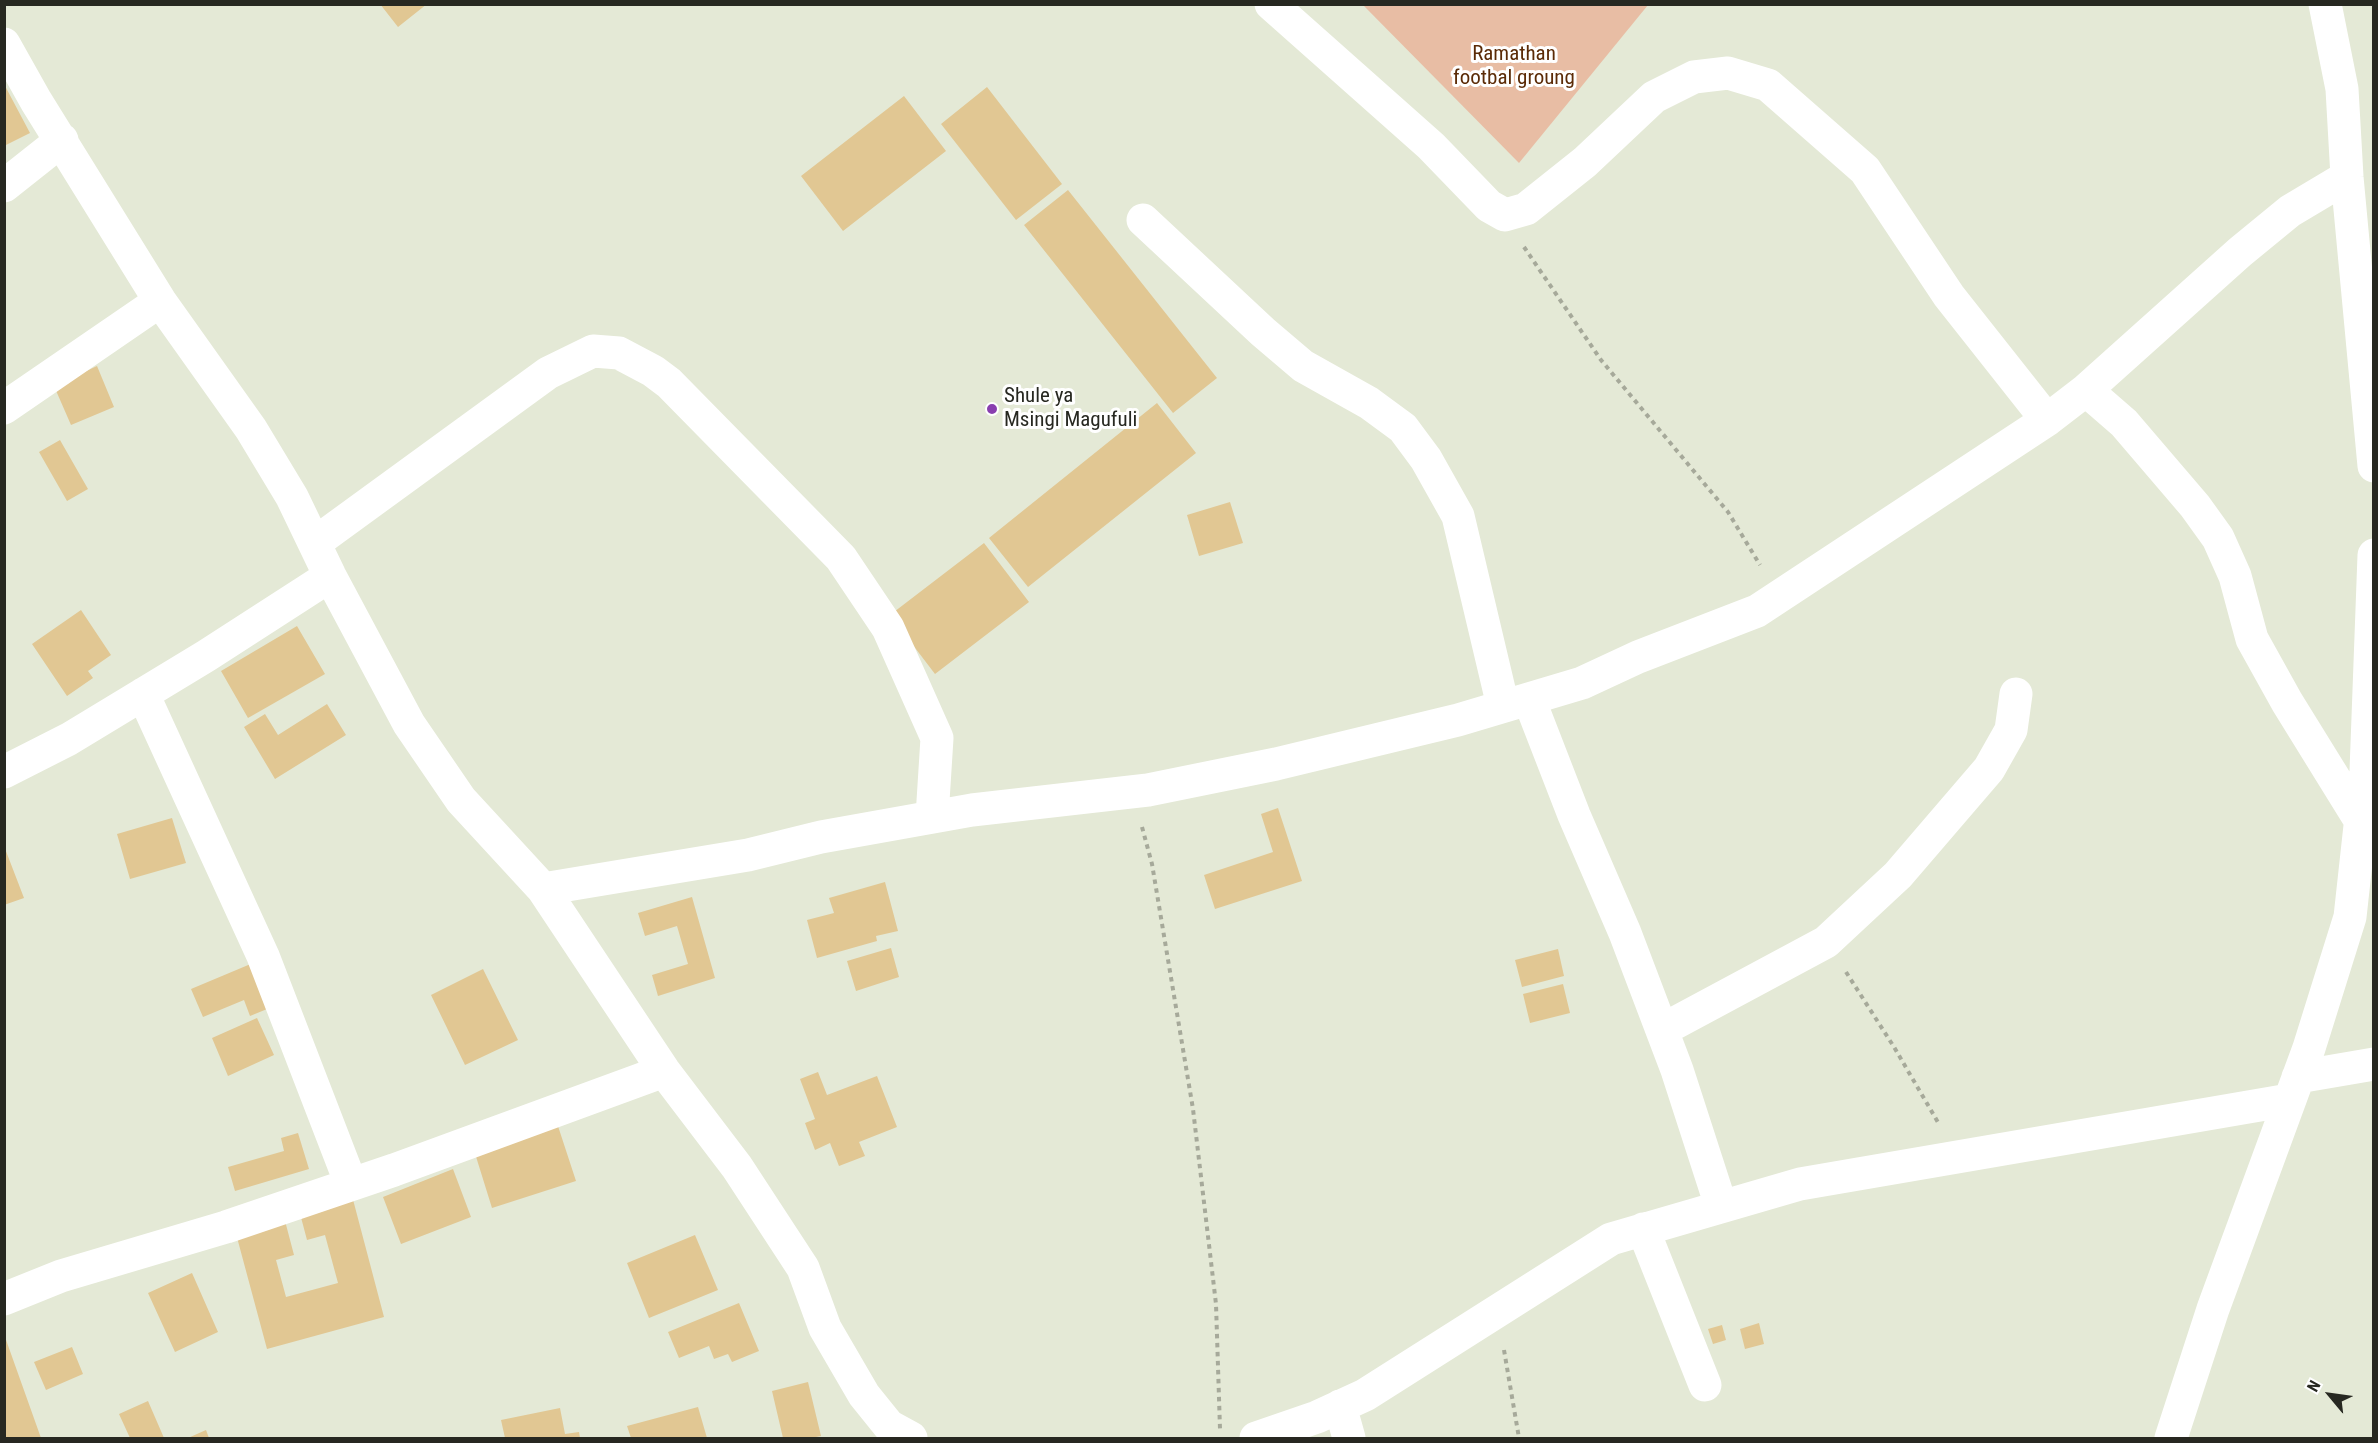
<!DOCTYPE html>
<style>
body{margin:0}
#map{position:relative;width:2378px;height:1443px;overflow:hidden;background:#e4e9d6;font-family:"Roboto Condensed",sans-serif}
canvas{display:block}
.frame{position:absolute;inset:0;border:6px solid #272821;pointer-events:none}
.north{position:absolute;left:2300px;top:1365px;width:60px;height:60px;-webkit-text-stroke:4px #fff;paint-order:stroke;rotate:299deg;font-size:16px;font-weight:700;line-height:24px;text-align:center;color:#272821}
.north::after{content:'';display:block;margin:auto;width:21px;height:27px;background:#272821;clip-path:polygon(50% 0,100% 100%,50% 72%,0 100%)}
</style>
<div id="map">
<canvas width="2378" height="1443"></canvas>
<div class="frame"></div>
<div class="north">N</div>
</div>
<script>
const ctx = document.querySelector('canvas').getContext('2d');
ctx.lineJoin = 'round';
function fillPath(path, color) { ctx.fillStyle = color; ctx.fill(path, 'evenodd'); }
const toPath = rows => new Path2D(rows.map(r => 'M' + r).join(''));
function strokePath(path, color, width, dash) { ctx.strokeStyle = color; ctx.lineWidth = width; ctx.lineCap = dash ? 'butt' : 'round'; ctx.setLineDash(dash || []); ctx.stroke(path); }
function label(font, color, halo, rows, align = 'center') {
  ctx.font = font + ' "Roboto Condensed",sans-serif'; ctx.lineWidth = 6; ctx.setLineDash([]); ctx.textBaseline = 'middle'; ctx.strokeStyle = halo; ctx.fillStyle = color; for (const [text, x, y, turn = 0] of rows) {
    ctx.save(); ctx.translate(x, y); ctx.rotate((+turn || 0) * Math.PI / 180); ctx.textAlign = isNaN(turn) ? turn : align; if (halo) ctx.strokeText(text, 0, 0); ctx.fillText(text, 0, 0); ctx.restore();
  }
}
const green = toPath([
 [1363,5,1648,5,1519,163]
]);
const building = toPath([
 [380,4,427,4,398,27],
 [4,84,30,133,4,146],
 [987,87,1062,184,1016,220,941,124],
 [904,96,946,151,843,231,801,176],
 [1068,190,1217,378,1173,413,1024,225],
 [97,366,114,407,71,425,54,386],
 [1157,403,1196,453,1028,587,989,538],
 [60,440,88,489,67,501,39,452],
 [1230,502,1243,543,1199,556,1187,515],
 [984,543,1029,602,935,674,890,615],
 [81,610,111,655,88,671,93,678,67,696,32,644],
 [297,626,325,674,248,718,221,671],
 [327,704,346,735,275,779,244,727,265,714,278,735],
 [1278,808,1302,881,1215,909,1204,875,1273,852,1261,814],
 [172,818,186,863,130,879,117,834],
 [4,846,24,898,4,905],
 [885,882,898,931,876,936,877,941,817,958,807,920,834,913,829,898],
 [692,897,715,978,658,996,652,975,688,964,677,926,645,936,638,913],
 [891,948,899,977,856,991,847,961],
 [1558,949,1564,976,1522,987,1515,960],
 [253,963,272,1007,250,1016,244,1000,203,1017,191,989],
 [483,969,518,1040,465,1065,431,995],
 [1563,984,1570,1013,1530,1023,1523,994],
 [257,1018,274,1055,228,1076,212,1038],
 [818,1072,827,1095,877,1076,897,1127,859,1142,865,1156,839,1166,830,1143,815,1150,805,1123,815,1119,800,1079],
 [556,1120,576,1181,492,1208,473,1147],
 [298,1133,309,1169,235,1191,228,1167,284,1151,281,1138],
 [453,1169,471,1217,401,1244,383,1197],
 [351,1192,384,1317,267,1349,235,1230,284,1217,294,1255,276,1260,286,1297,338,1283,325,1235,307,1240,298,1206],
 [695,1235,718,1290,649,1318,627,1263],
 [192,1273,218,1332,175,1352,148,1293],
 [739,1303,759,1351,732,1362,728,1354,714,1359,709,1346,679,1358,668,1332],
 [1759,1323,1764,1344,1745,1349,1740,1329],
 [1722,1325,1726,1340,1713,1344,1708,1329],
 [4,1337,5,1337,41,1438,4,1438],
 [72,1347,83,1374,46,1390,34,1362],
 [808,1382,821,1436,811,1438,783,1438,772,1391],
 [148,1401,164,1438,130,1438,119,1414],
 [698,1407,707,1438,631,1438,627,1426],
 [560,1408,565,1434,579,1432,580,1438,505,1438,501,1420],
 [206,1430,209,1438,188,1438]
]);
const path = toPath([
 [1524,247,1601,360,1728,512,1760,565],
 [1142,827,1152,864,1193,1109,1216,1304,1220,1429],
 [1846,972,1894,1047,1939,1124],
 [1504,1350,1519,1438]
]);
const minor = toPath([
 [1271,4,1431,146,1489,206,1505,215,1526,209,1585,162,1654,97,1694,77,1728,73,1768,85,1865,170,1949,296,2047,420],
 [2325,4,2342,89,2347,177,2374,466],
 [4,44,36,101,160,301,251,429,292,497,330,576,409,724,461,800,543,889,664,1071,737,1167,803,1268,825,1328,864,1395,889,1426,911,1438],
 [4,186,62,140],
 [1143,220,1263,332,1303,366,1369,403,1403,428,1426,459,1458,516,1503,706],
 [2086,390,2124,423,2195,506,2218,538,2235,576,2252,639,2287,702,2360,820],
 [4,408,160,301],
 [316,542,548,373,593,351,619,353,653,371,669,383,841,558,888,628,937,738,932,817],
 [143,694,263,956,351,1184],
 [1529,699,1574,815,1625,933,1677,1070,1721,1206],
 [4,772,69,739,206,656,330,576],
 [543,889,748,855,821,837,972,810,1148,790,1276,764,1458,720,1582,683,1638,657,1757,611,2047,420,2086,390,2240,252,2290,211,2347,177],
 [1662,1030,1826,942,1898,875,1989,769,2011,730,2016,694],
 [2298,1077,2374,1064],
 [1643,1229,1705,1385],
 [4,1299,61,1276,226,1227,394,1170,664,1071],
 [1340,1406,1349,1438],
 [1256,1438,1317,1417,1365,1395,1611,1239,1800,1184,2289,1100],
 [2171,1438,2213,1309,2309,1048,2350,917,2366,771,2374,555]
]);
const markers = [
 [992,409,6,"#893eaf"]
];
const parkNames = [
 ["Ramathan",1514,55],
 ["footbal groung",1514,79]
];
const poiNames = [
 ["Shule ya",1004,397],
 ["Msingi Magufuli",1004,421]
];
fillPath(green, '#e8bda4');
fillPath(building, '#e1c793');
strokePath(path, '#a6a99a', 4, [4.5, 4.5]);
strokePath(minor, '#fff', 33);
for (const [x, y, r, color] of markers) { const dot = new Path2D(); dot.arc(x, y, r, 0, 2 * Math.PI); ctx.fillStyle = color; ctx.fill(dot); strokePath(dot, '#fff', 2); }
label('21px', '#5b2b07', '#fff', parkNames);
label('21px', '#272821', '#fff', poiNames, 'left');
</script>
